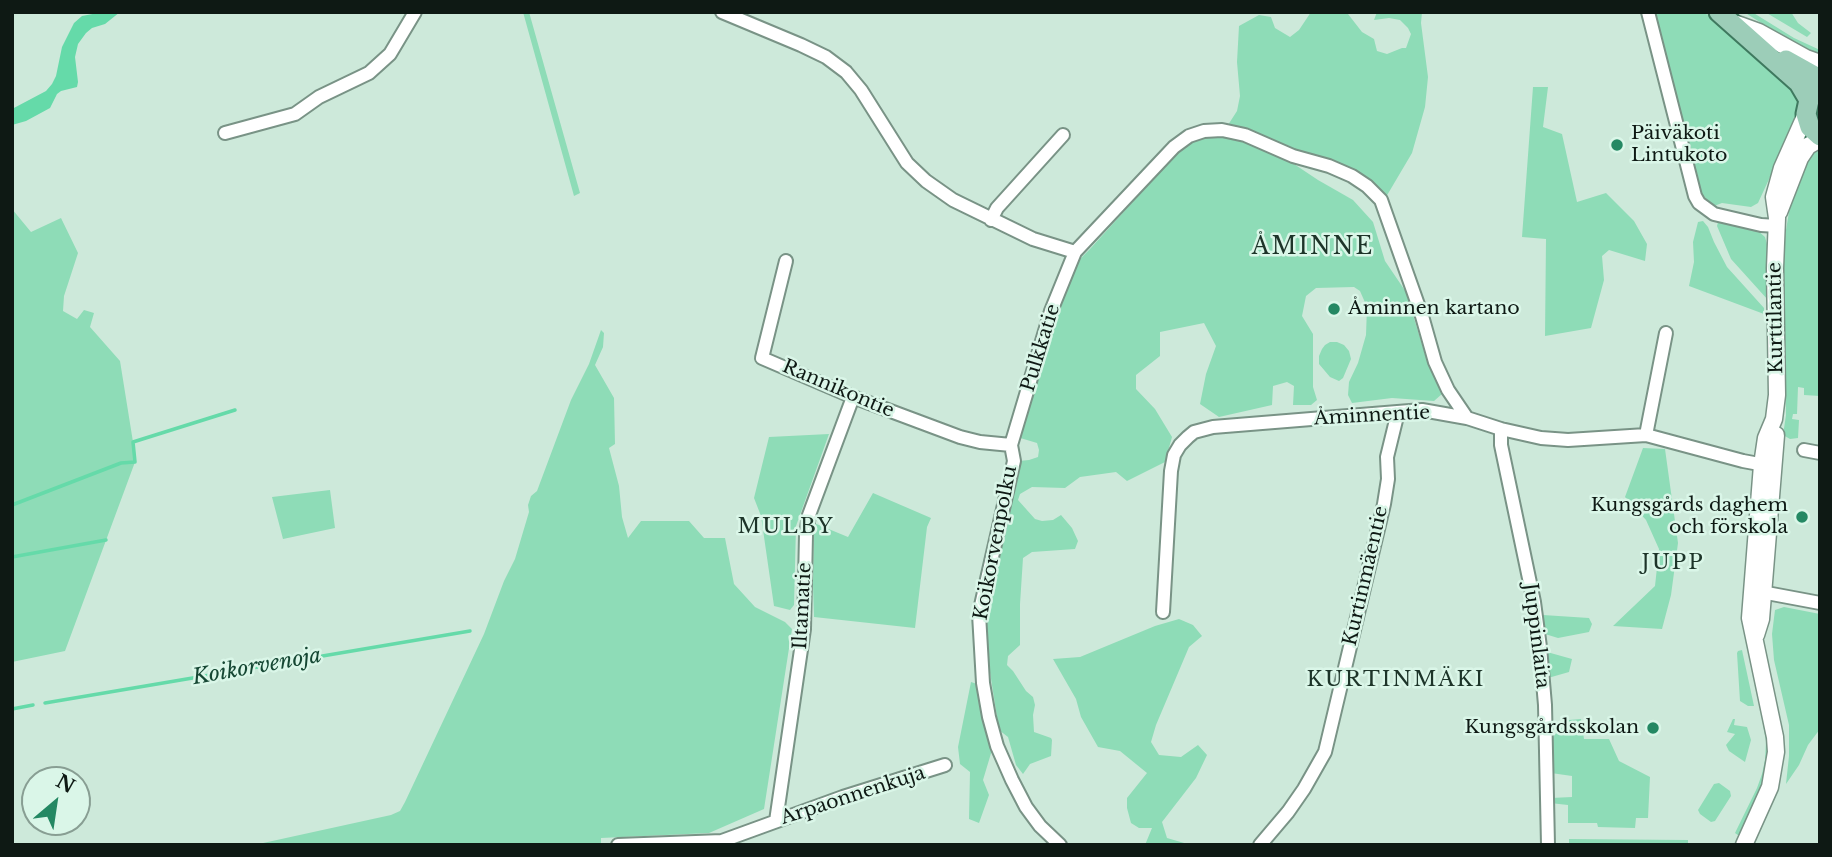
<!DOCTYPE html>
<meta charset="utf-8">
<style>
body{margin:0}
#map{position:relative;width:1832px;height:857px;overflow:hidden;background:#cde9da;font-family:"Libre Baskerville",serif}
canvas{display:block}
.frame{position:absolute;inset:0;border:14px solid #0e1914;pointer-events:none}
.north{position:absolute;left:21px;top:766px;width:70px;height:70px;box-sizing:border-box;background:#daf6e8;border:2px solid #889e93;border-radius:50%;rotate:29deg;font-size:19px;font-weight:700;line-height:28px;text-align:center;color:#0e1914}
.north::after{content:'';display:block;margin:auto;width:24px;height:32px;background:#248863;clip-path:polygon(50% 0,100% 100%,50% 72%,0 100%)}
</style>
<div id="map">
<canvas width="1832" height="857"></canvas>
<div class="frame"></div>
<div class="north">N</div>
</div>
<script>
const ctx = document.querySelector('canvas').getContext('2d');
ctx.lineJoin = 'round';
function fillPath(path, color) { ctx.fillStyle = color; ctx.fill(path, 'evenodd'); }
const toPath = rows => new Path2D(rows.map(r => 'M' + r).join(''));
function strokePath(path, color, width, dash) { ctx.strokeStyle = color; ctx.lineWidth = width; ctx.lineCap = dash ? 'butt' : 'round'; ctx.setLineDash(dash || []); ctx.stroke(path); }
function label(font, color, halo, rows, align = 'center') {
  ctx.font = font + ' "Libre Baskerville",serif'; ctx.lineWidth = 5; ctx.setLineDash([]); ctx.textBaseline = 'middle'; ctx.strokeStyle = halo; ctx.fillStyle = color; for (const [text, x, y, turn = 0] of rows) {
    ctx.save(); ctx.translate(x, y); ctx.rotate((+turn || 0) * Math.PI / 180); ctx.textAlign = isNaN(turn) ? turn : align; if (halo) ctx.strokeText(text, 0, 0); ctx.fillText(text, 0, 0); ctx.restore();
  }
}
const green = toPath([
 [523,12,529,12,580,193,574,196],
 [1311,12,1339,12,1348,14,1362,32,1374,39,1377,51,1387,54,1402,48,1406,48,1411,34,1408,28,1400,20,1389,18,1374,20,1377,12,1422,12,1421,23,1428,77,1425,107,1412,153,1386,197,1371,181,1336,161,1295,150,1247,130,1228,125,1237,111,1240,96,1237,62,1239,26,1259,15,1271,17,1275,28,1290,37,1299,30],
 [1652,12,1704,12,1796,92,1799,103,1798,112,1774,178,1770,177,1758,203,1751,207,1722,203,1714,206,1700,193],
 [1744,12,1752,12,1794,38,1820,50,1820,56,1788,40],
 [1765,12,1791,12,1798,23,1811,33,1807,37],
 [1533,87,1548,87,1543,127,1562,134,1577,202,1606,193,1634,221,1647,244,1645,261,1609,250,1602,256,1604,280,1591,328,1545,336,1546,239,1522,237],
 [1221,136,1243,142,1291,162,1318,180,1353,200,1373,222,1385,261,1406,292,1428,364,1442,394,1434,401,1392,398,1352,403,1348,395,1349,382,1358,363,1366,335,1367,307,1360,291,1354,287,1316,288,1306,296,1302,316,1313,334,1313,387,1317,400,1311,405,1293,405,1294,386,1287,382,1273,386,1272,405,1219,417,1200,404,1206,374,1216,346,1204,323,1160,332,1160,356,1136,375,1136,389,1155,409,1172,437,1165,462,1127,481,1116,472,1080,477,1065,488,1032,487,1020,494,1018,500,1035,519,1042,521,1053,520,1061,515,1072,528,1078,541,1075,549,1032,552,1023,558,1020,604,1020,645,1008,656,1007,665,1013,671,1026,691,1033,697,1035,705,1033,715,1034,732,1051,738,1052,740,1051,756,1030,764,1023,774,1016,765,1008,737,999,730,982,621,997,568,999,545,1019,461,1029,460,1038,457,1039,450,1037,443,1017,437,1068,271,1090,249,1178,152,1193,142,1205,137],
 [1820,145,1820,396,1804,395,1804,388,1798,387,1797,414,1793,414,1792,419,1799,420,1798,438,1790,439,1783,435,1786,415,1783,248,1792,194,1805,159],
 [12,209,31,232,61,218,78,253,64,296,63,311,77,319,84,310,94,313,90,327,120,361,133,442,135,462,65,651,12,662,12,352,14,350],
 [1703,221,1708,227,1714,242,1727,267,1764,308,1764,314,1689,286,1694,262,1693,242,1698,222],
 [1718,222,1757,230,1765,237,1767,244,1768,300,1731,259,1717,226],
 [601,330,604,333,603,347,595,365,614,398,615,444,609,448,619,486,622,517,628,538,641,521,689,521,704,538,725,538,734,584,755,607,785,622,792,629,764,809,709,833,601,838,601,845,254,845,391,815,400,811,405,802,484,634,504,581,515,559,529,512,528,505,531,496,537,491,571,400,589,364],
 [1330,342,1337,342,1344,345,1349,351,1351,359,1343,378,1339,381,1330,377,1319,364,1319,356,1322,349,1325,345],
 [829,434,796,526,794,605,790,610,774,606,761,516,754,498,769,437],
 [1643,448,1665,449,1678,543,1671,595,1662,629,1613,626,1655,586,1659,549,1646,520,1625,497],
 [330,490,335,528,283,539,272,497],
 [873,493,931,518,927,527,915,628,814,617,813,584,814,523,848,537],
 [1784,607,1820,614,1820,729,1808,745,1799,765,1786,784,1789,756,1789,725,1774,660,1772,634,1775,610],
 [1543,615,1589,618,1592,624,1589,632,1558,638,1545,634],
 [1179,619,1193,625,1202,636,1189,647,1156,725,1151,742,1159,755,1181,757,1198,745,1207,755,1196,778,1162,822,1167,838,1191,845,1145,845,1152,828,1139,828,1131,823,1127,808,1127,798,1147,773,1120,751,1098,747,1081,717,1076,699,1053,659,1080,657,1155,626],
 [1742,650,1754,706,1748,706,1740,701,1737,653,1738,651],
 [1547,652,1572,659,1569,672,1548,678],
 [971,682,977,684,992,750,983,780,989,795,979,823,969,819,970,772,960,764,958,747],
 [1762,718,1767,718,1769,730,1767,782,1742,838,1735,833,1757,788,1762,774,1765,760,1766,741],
 [1581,719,1584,739,1609,739,1619,761,1650,777,1648,818,1636,818,1635,828,1598,827,1597,823,1568,823,1568,805,1550,803,1551,798,1572,797,1572,776,1551,773,1551,739,1569,720],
 [1733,719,1735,719,1734,725,1747,727,1751,740,1745,762,1729,751,1726,745,1735,734,1727,732],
 [1719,783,1730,791,1731,796,1715,821,1711,822,1700,814,1698,810,1714,784],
 [1569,839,1688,840,1688,845,1569,845]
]);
const water = toPath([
 [103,12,120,12,105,24,92,28,86,33,78,44,75,57,78,82,77,87,61,91,57,94,50,108,26,121,12,125,12,109,46,91,52,84,56,76,62,47,74,23,82,16]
]);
const stream = toPath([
 [12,505,121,463,135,462,133,442,235,410],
 [12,557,106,540],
 [45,703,470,631],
 [12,709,33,705]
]);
const minor = toPath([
 [722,12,801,45,826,57,846,72,861,90,907,163,926,181,953,200,1033,239,1075,252],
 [1648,12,1695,196,1699,203,1714,214,1761,225,1777,226],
 [225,133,295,114,319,97,369,73,390,54,415,12],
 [991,220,997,208,1063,135],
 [786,261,762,358,853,397,960,437,980,442,1011,445],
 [1501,429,1501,445,1534,602,1540,647,1545,705,1548,845],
 [1646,435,1666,333],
 [1011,445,1051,311,1075,252,1174,147,1189,136,1204,131,1222,130,1245,135,1293,156,1329,166,1352,176,1367,186,1381,200,1422,316,1435,362,1448,390,1467,418],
 [1011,445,1014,461,979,614,983,683,989,717,997,746,1012,780,1026,807,1040,826,1060,845],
 [1804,450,1820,453],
 [1756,591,1820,603],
 [1163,612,1171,471,1174,455,1180,445,1188,437,1194,432,1213,427,1422,410,1467,418,1501,429,1541,438,1568,440,1646,435,1743,461,1770,466],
 [776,821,804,629,806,535,809,515,853,397],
 [722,841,843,797,945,765],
 [618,845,722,841,724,845],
 [1260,845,1288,812,1304,789,1325,752,1384,504,1388,479,1387,457,1398,412]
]);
const tertiary = toPath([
 [1737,24,1759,32,1806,58,1820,63],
 [1779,212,1800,158,1808,146,1820,139],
 [1756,635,1761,619,1776,435],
 [1744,845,1770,787,1776,752,1775,737,1750,618,1762,465,1766,438,1774,419,1777,395,1775,268,1777,218,1774,197,1782,168,1806,114]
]);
const primary = toPath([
 [1719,12,1799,83,1809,100],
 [1786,60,1820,79],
 [1816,92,1809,100,1806,114,1810,127,1820,136]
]);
const markers = [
 [1617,145,7,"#248863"],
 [1334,309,7,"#248863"],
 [1802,517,7,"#248863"],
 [1653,728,7,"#248863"]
];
const poiNames = [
 ["Päiväkoti",1631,134],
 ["Lintukoto",1631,156],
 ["Åminnen kartano",1348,309],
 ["Kungsgårds daghem",1788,506,"right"],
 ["och förskola",1788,528,"right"],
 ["Kungsgårdsskolan",1639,728,"right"]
];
const streetNames = [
 ["Kurttilantie",1776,318,-91],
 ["Pulkkatie",1041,348,-73],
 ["Rannikontie",838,389,23],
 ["Åminnentie",1372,416,-3],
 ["Koikorvenpolku",996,543,-79],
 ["Kurtinmäentie",1366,576,-77],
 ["Iltamatie",803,606,-87],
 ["Juppinlaita",1536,636,83],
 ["Arpaonnenkuja",853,796,-18]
];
const neighbourhoodNames = [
 ["MULBY",786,527],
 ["JUPP",1673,563],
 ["KURTINMÄKI",1396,680]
];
const waterNames = [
 ["Koikorvenoja",257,667,-10]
];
const quarterNames = [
 ["ÅMINNE",1313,248]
];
fillPath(green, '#8edcb7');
fillPath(water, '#65daa9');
strokePath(stream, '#65daa9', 3.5);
strokePath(minor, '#799386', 16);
strokePath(tertiary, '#799386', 19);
strokePath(primary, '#3f795f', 23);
strokePath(minor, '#fff', 12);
strokePath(tertiary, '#fff', 16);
strokePath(primary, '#9ccdb8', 19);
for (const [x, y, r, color] of markers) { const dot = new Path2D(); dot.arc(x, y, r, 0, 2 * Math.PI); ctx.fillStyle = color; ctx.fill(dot); strokePath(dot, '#daf6e8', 2.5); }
label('19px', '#0e1914', '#daf6e8', poiNames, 'left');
label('19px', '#0e1914', '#daf6e8', streetNames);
ctx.letterSpacing = '2px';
label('21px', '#1d3429', '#daf6e8', neighbourhoodNames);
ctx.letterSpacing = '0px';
label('italic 21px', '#154733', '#daf6e8', waterNames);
ctx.letterSpacing = '2px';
label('23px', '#1d3429', '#daf6e8', quarterNames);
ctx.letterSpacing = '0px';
</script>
